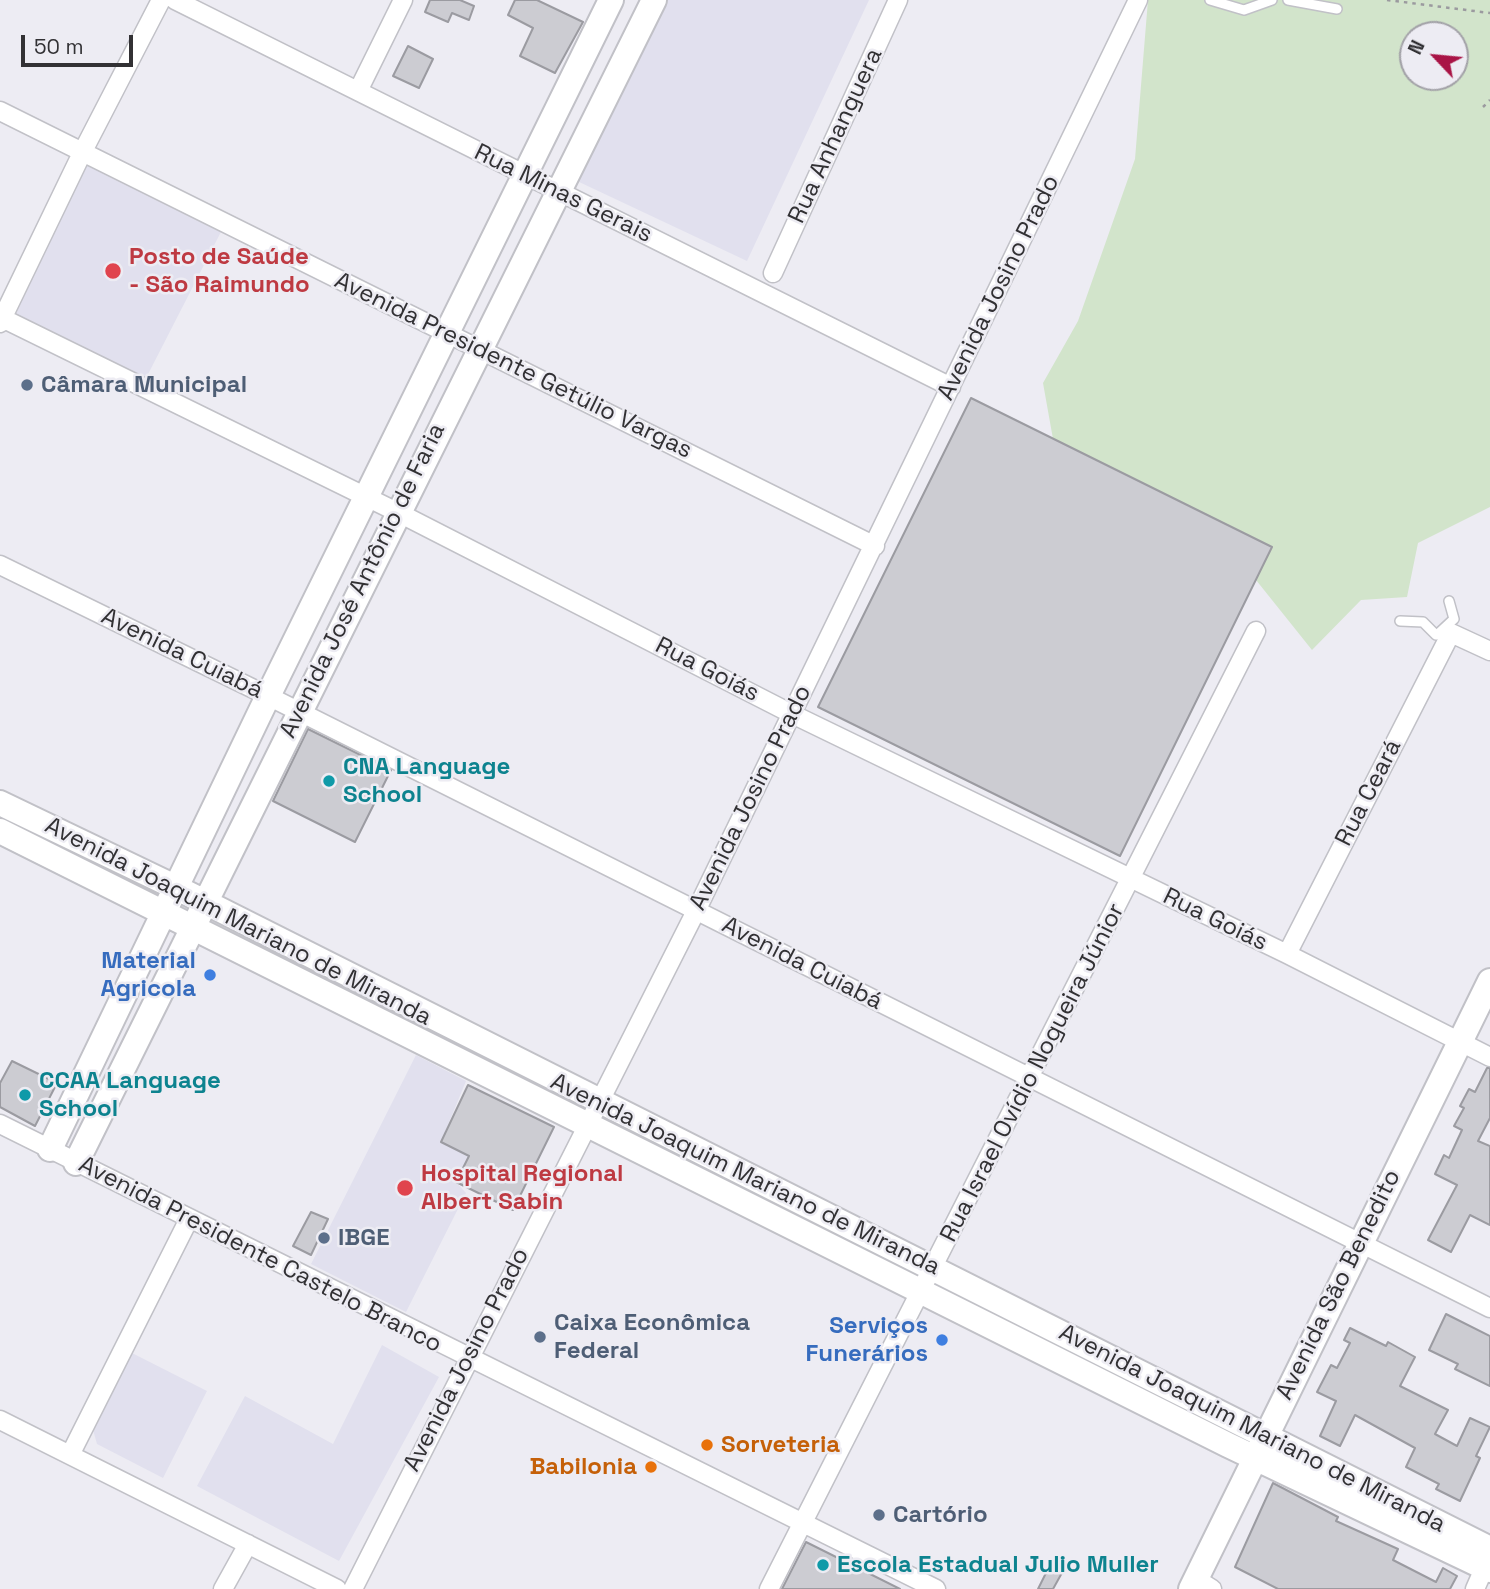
<!DOCTYPE html>
<meta charset="utf-8">
<style>
body{margin:0}
#map{position:relative;width:1490px;height:1589px;overflow:hidden;background:#edecf3;font-family:"Space Grotesk",sans-serif}
canvas{display:block}
.north{position:absolute;left:1399px;top:21px;width:70px;height:70px;box-sizing:border-box;background:#edecf3;border:2px solid #a2a1a7;border-radius:50%;rotate:296deg;font-size:19px;font-weight:700;line-height:28px;text-align:center;color:#323134}
.north::after{content:'';display:block;margin:auto;width:24px;height:32px;background:#a91446;clip-path:polygon(50% 0,100% 100%,50% 72%,0 100%)}
.scale{position:absolute;left:21px;top:35px;width:112px;height:32px;box-sizing:border-box;border:4px solid #323134;border-top:0;padding-left:9px;font-size:21px;line-height:24px;white-space:nowrap;color:#323134;-webkit-text-stroke:5px #edecf3;paint-order:stroke}
</style>
<div id="map">
<canvas width="1490" height="1589"></canvas>
<div class="north">N</div>
<div class="scale">50 m</div>
</div>
<script>
const ctx = document.querySelector('canvas').getContext('2d');
ctx.lineJoin = 'round';
function fillPath(path, color) { ctx.fillStyle = color; ctx.fill(path, 'evenodd'); }
const toPath = rows => new Path2D(rows.map(r => 'M' + r).join(''));
function strokePath(path, color, width, dash) { ctx.strokeStyle = color; ctx.lineWidth = width; ctx.lineCap = dash ? 'butt' : 'round'; ctx.setLineDash(dash || []); ctx.stroke(path); }
function label(font, color, halo, rows, align = 'center') {
  ctx.font = font + ' "Space Grotesk",sans-serif'; ctx.lineWidth = 5; ctx.setLineDash([]); ctx.textBaseline = 'middle'; ctx.strokeStyle = halo; ctx.fillStyle = color; for (const [text, x, y, turn = 0] of rows) {
    ctx.save(); ctx.translate(x, y); ctx.rotate((+turn || 0) * Math.PI / 180); ctx.textAlign = isNaN(turn) ? turn : align; if (halo) ctx.strokeText(text, 0, 0); ctx.fillText(text, 0, 0); ctx.restore();
  }
}
const built = toPath([
 [662,0,869,0,747,261,577,181],
 [83,151,225,224,142,386,3,318],
 [416,1055,466,1081,441,1142,469,1156,456,1182,466,1193,406,1312,311,1264],
 [382,1345,439,1377,339,1561,197,1486,245,1396,333,1444],
 [132,1353,207,1391,163,1478,97,1444,93,1430]
]);
const green = toPath([
 [1148,0,1490,0,1490,507,1418,543,1407,597,1361,600,1312,650,1256,580,1272,547,1053,439,1043,383,1078,321,1135,159],
 [1413,35,1455,35,1455,77,1413,77]
]);
const building = toPath([
 [430,0,460,0,474,6,469,20,452,13,448,22,425,12,430,0],
 [515,0,537,0,583,22,555,73,520,56,533,28,508,15,515,0],
 [408,46,433,59,419,88,393,76,408,46],
 [971,398,1272,547,1120,856,818,707,971,398],
 [308,729,391,770,355,842,273,801,308,729],
 [12,1061,57,1083,35,1126,0,1107,0,1083,12,1061],
 [1487,1068,1490,1068,1490,1118,1478,1141,1490,1146,1490,1225,1470,1215,1451,1252,1428,1240,1457,1185,1435,1174,1444,1155,1449,1158,1462,1130,1454,1126,1464,1108,1460,1106,1469,1089,1475,1092,1487,1068],
 [468,1085,554,1127,513,1210,456,1182,469,1156,441,1142,468,1085],
 [311,1212,328,1219,311,1255,293,1246,311,1212],
 [1446,1314,1490,1336,1490,1386,1455,1369,1458,1364,1429,1350,1446,1314],
 [1350,1328,1386,1346,1388,1342,1415,1357,1400,1386,1448,1410,1435,1434,1457,1446,1470,1418,1490,1427,1476,1456,1480,1458,1460,1501,1436,1489,1439,1484,1406,1467,1415,1448,1355,1415,1340,1446,1320,1436,1336,1401,1317,1392,1331,1365,1337,1368,1350,1343,1344,1340,1350,1328],
 [1273,1483,1338,1517,1336,1521,1398,1549,1393,1560,1436,1582,1443,1568,1457,1576,1450,1589,1278,1589,1235,1567,1273,1483],
 [806,1542,900,1589,782,1589,806,1542],
 [1050,1565,1063,1571,1053,1589,1038,1589,1050,1565]
]);
const path = toPath([
 [1387,0,1490,13],
 [1483,107,1490,100]
]);
const lane = toPath([
 [1210,0,1244,10,1272,0],
 [1288,0,1337,9],
 [1400,621,1423,622,1436,635,1449,633],
 [1440,632,1454,619,1449,601]
]);
const street = toPath([
 [175,0,951,387],
 [358,91,403,0],
 [0,111,875,546],
 [773,273,898,0],
 [0,317,397,512,792,714,1287,954,1490,1057],
 [0,323,83,151,161,0],
 [0,565,268,696,1490,1308],
 [1287,954,1451,633,1490,651],
 [0,1124,936,1589],
 [0,1420,337,1589],
 [70,1455,189,1219],
 [1196,1579,1212,1589],
 [223,1589,248,1544],
 [353,1589,696,911,1138,0],
 [769,1589,1256,631],
 [1475,1589,1489,1557]
]);
const secondary = toPath([
 [0,803,177,888,1490,1549],
 [0,831,1228,1445,1490,1570],
 [50,1149,268,696,611,0],
 [76,1163,654,0],
 [1191,1589,1490,981]
]);
const markers = [
 [113,271,9,"#e0444e"],
 [27,385,7,"#5c6f8a"],
 [329,781,7,"#0f9aa8"],
 [210,975,7,"#3f7fe0"],
 [25,1095,7,"#0f9aa8"],
 [405,1188,9,"#e0444e"],
 [324,1238,7,"#5c6f8a"],
 [540,1337,7,"#5c6f8a"],
 [942,1340,7,"#3f7fe0"],
 [707,1445,7,"#e8710a"],
 [651,1467,7,"#e8710a"],
 [879,1515,7,"#5c6f8a"],
 [823,1565,7,"#0f9aa8"]
];
const streetNames = [
 ["Rua Anhanguera",836,136,-65],
 ["Rua Minas Gerais",563,194,26],
 ["Avenida Josino Prado",999,288,-64],
 ["Avenida Presidente Getúlio Vargas",513,366,26],
 ["Avenida José Antônio de Faria",363,581,-64],
 ["Avenida Cuiabá",182,654,26],
 ["Rua Goiás",707,670,27],
 ["Rua Ceará",1369,793,-63],
 ["Avenida Josino Prado",751,798,-64],
 ["Rua Goiás",1215,920,26],
 ["Avenida Joaquim Mariano de Miranda",238,922,27],
 ["Avenida Cuiabá",802,964,27],
 ["Rua Israel Ovídio Nogueira Júnior",1033,1073,-63],
 ["Avenida Joaquim Mariano de Miranda",745,1175,26],
 ["Avenida Presidente Castelo Branco",260,1255,27],
 ["Avenida São Benedito",1339,1285,-64],
 ["Avenida Josino Prado",467,1360,-63],
 ["Avenida Joaquim Mariano de Miranda",1252,1429,27]
];
const healthNames = [
 ["Posto de Saúde",129,257],
 ["- São Raimundo",129,285],
 ["Hospital Regional",421,1174],
 ["Albert Sabin",421,1202]
];
const serviceNames = [
 ["Câmara Municipal",41,385],
 ["IBGE",338,1238],
 ["Caixa Econômica",554,1323],
 ["Federal",554,1351],
 ["Cartório",893,1515]
];
const cultureNames = [
 ["CNA Language",343,767],
 ["School",343,795],
 ["CCAA Language",39,1081],
 ["School",39,1109],
 ["Escola Estadual Julio Muller",837,1565]
];
const shopNames = [
 ["Material",196,961],
 ["Agricola",196,989],
 ["Serviços",928,1326],
 ["Funerários",928,1354]
];
const foodNames = [
 ["Sorveteria",721,1445],
 ["Babilonia",637,1467,"right"]
];
fillPath(built, '#e1e0ee');
fillPath(green, '#d2e4cb');
fillPath(building, '#ccccd2');
strokePath(building, '#9b9ba1', 2);
strokePath(lane, '#c1c1c7', 12);
strokePath(street, '#c1c1c7', 21);
strokePath(secondary, '#c1c1c7', 28);
strokePath(path, '#9b9a9f', 2.5, [3.5, 5]);
strokePath(lane, '#fff', 9);
strokePath(street, '#fff', 18);
strokePath(secondary, '#fff', 24);
for (const [x, y, r, color] of markers) { const dot = new Path2D(); dot.arc(x, y, r, 0, 2 * Math.PI); ctx.fillStyle = color; ctx.fill(dot); strokePath(dot, '#edecf3', 2.5); }
label('24px', '#323134', '#edecf3', streetNames);
label('bold 24px', '#be3a42', '#edecf3', healthNames, 'left');
label('bold 24px', '#4e5e75', '#edecf3', serviceNames, 'left');
label('bold 24px', '#0d838f', '#edecf3', cultureNames, 'left');
label('bold 24px', '#366cbe', '#edecf3', shopNames, 'right');
label('bold 24px', '#c56008', '#edecf3', foodNames, 'left');
</script>
